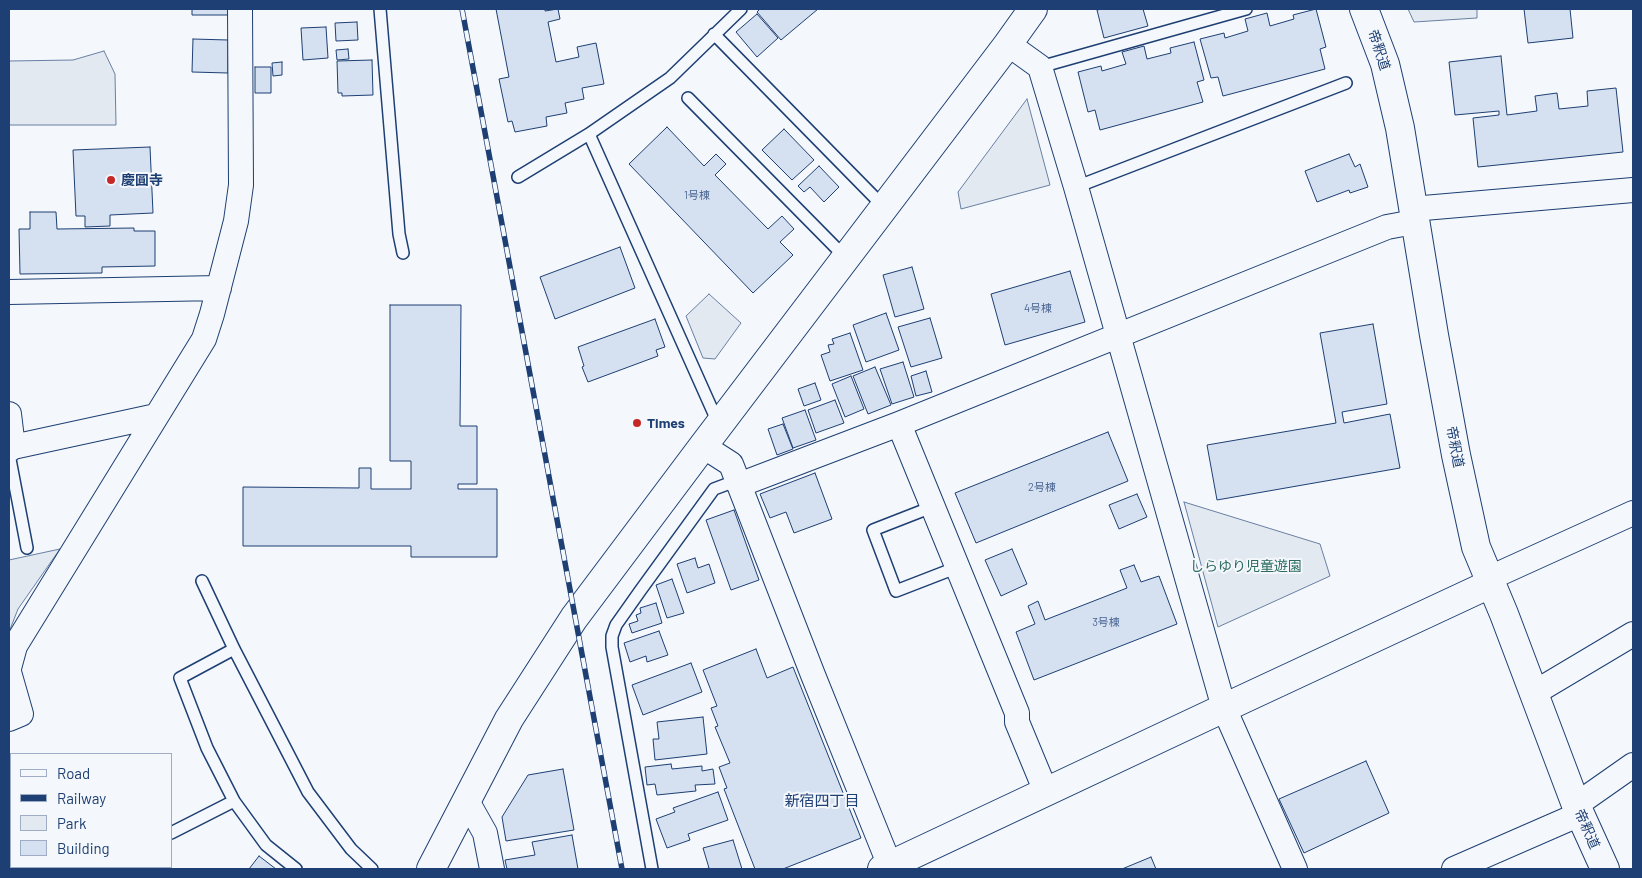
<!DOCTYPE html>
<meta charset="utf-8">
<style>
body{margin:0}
#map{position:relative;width:1642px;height:878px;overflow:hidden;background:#f4f7fb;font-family:Barlow,sans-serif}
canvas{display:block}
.frame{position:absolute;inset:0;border:10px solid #1d3f73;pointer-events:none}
.legend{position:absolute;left:10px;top:753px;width:162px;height:115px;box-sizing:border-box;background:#f4f7fb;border:1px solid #9eadc5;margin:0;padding:6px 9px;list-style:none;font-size:15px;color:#1d3f73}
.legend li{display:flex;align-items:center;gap:10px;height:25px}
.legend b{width:25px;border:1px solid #9eadc5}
</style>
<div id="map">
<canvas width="1642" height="878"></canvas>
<div class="frame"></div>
<ul class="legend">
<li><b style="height:6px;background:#f4f7fb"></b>Road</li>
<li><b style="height:6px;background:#1d3f73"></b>Railway</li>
<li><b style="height:14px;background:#e3e9f0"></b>Park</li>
<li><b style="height:14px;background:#d5e0f0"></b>Building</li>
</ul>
</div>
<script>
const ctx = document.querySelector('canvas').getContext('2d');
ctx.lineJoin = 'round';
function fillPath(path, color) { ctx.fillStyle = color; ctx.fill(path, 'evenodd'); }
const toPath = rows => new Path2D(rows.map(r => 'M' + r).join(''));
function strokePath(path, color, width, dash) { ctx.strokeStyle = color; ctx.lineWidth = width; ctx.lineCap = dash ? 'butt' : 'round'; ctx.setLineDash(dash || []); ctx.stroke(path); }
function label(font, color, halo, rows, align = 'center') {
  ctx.font = font + ' Barlow,"Noto Sans JP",sans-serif'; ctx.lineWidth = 4; ctx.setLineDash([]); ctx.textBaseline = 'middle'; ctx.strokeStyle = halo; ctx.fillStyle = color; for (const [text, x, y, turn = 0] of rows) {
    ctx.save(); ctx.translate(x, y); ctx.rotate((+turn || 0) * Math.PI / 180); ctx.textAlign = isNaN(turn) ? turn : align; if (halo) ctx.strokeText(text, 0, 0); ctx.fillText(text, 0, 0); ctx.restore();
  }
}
const green = toPath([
 [1408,9,1477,9,1477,18,1414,22,1408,9],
 [104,51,115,74,116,125,9,125,9,61,73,60,104,51],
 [1027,99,1050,185,961,209,958,192,1027,99],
 [709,294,741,323,715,359,703,358,686,316,709,294],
 [1184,502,1320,544,1330,576,1218,627,1184,502],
 [60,549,18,609,9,632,9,560,60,549]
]);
const building = toPath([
 [192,9,228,9,228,15,192,15,192,9],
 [496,9,545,9,545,11,558,9,560,19,548,22,556,62,579,57,577,47,596,43,604,84,582,88,584,99,565,103,567,113,546,117,547,126,515,132,512,121,508,122,499,79,509,77,496,9],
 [760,9,818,9,781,40,757,12,760,9],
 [1102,9,1143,9,1148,26,1104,38,1097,10,1102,9],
 [1316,9,1326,47,1320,49,1325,69,1223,96,1218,77,1211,78,1200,39,1224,33,1225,38,1248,31,1245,19,1267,13,1270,26,1294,19,1293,15,1316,9],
 [1524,9,1570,9,1573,38,1528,43,1524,9],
 [757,14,778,38,757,57,736,32,757,14],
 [357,22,358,40,336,41,335,23,357,22],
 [326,27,328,58,303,60,301,28,326,27],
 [193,39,228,40,228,73,192,72,193,39],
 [1194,42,1204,80,1197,82,1203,102,1100,130,1095,110,1088,112,1078,72,1101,66,1102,71,1126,64,1122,52,1144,46,1147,59,1171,53,1170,48,1194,42],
 [348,49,349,59,337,60,336,50,348,49],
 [1501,56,1507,115,1537,111,1535,96,1557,93,1559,109,1588,106,1587,91,1616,88,1623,152,1478,167,1473,118,1499,115,1499,111,1455,115,1449,62,1501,56],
 [372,60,373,95,342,96,342,93,338,93,337,61,372,60],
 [282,62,282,75,273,76,272,63,282,62],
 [255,67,271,67,271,93,255,93,255,67],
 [667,127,704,166,716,154,726,164,715,175,768,229,782,216,794,229,780,242,793,255,753,293,629,164,667,127],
 [784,129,814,160,792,180,762,150,784,129],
 [150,147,153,213,110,215,110,226,85,227,85,216,76,216,73,150,150,147],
 [1349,154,1355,167,1360,164,1368,187,1350,193,1349,190,1317,202,1305,171,1349,154],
 [819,166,839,187,824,202,810,187,804,192,798,186,819,166],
 [30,212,56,212,57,229,134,228,134,231,155,231,155,266,102,267,102,273,20,274,19,229,30,229,30,212],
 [620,247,635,288,555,319,540,277,620,247],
 [912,267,924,309,895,317,883,275,912,267],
 [1070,271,1085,322,1005,345,991,294,1070,271],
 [390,305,461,305,460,426,477,426,477,484,458,484,458,489,497,489,497,557,411,557,411,546,243,546,243,487,359,488,359,468,371,468,371,489,411,489,411,461,390,461,390,305],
 [886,313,899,350,866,362,853,325,886,313],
 [930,318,942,358,911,367,898,327,930,318],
 [655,319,665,347,656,350,658,356,588,382,582,367,584,366,578,347,655,319],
 [1373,324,1387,404,1342,412,1344,423,1390,414,1400,468,1217,500,1207,445,1336,423,1320,333,1373,324],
 [850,333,863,370,830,381,821,355,830,352,828,345,834,344,832,339,850,333],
 [903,362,914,397,892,404,880,369,903,362],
 [875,367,891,405,868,414,853,376,875,367],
 [926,371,932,392,916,396,911,376,926,371],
 [851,376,864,409,845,417,832,384,851,376],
 [815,383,821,400,804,406,798,389,815,383],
 [835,400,844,423,816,433,808,410,835,400],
 [805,410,816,440,793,448,782,418,805,410],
 [783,424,793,449,777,455,768,429,783,424],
 [1108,432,1128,481,976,543,955,493,1108,432],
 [815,473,832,519,794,533,786,512,770,518,760,494,815,473],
 [1137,494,1147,517,1119,529,1109,505,1137,494],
 [734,510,759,580,731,590,706,520,734,510],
 [1012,549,1027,584,1001,596,985,560,1012,549],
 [695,558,698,568,709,564,715,583,687,593,677,564,695,558],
 [1134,565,1141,582,1159,576,1177,624,1034,680,1016,632,1035,624,1028,606,1038,601,1045,620,1127,588,1120,570,1134,565],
 [672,579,684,613,667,618,656,585,672,579],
 [656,603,662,623,632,633,629,624,638,621,636,615,641,613,640,608,656,603],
 [659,631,668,655,647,662,646,656,630,662,624,643,659,631],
 [756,649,767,678,793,667,861,838,783,869,755,869,724,789,727,788,719,767,730,763,715,727,718,726,711,708,717,706,703,670,756,649],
 [691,663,702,692,643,715,632,685,691,663],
 [703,717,707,754,655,760,653,739,659,739,657,722,703,717],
 [1366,761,1389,813,1304,853,1279,799,1366,761],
 [671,764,672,769,702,766,702,771,713,769,715,784,695,785,696,791,657,795,655,784,647,785,645,767,671,764],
 [563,769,574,830,506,841,502,817,528,775,563,769],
 [718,792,728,820,688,834,690,840,667,848,656,819,675,812,673,808,718,792],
 [572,835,578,869,507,869,505,860,535,855,532,842,572,835],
 [733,840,742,869,705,869,709,868,703,848,733,840],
 [259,856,276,869,249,869,259,856],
 [1151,857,1156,869,1122,869,1151,857]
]);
const lane = toPath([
 [380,9,399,234,403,253],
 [714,34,884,207],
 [1040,67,1246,9],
 [688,98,846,258],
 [589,134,719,425],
 [518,177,589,134,670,78,741,9],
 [1076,187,1346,83],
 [9,454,27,548],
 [932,507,873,530,896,591,958,567],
 [202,581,234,649,308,792,351,849,372,869],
 [234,649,180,678,207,748,234,801,266,845,296,869],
 [171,833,234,801],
 [652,869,612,647,612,636,616,625,640,591,714,489,738,480]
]);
const street = toPath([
 [1008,44,1040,67,1076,187,1224,708,1295,869],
 [1412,209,1633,190],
 [9,292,219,288],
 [9,414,13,447],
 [899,424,1017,713,1017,722,1046,792],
 [703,446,731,464,813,675,890,866],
 [9,450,13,447,156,416],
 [739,485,899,424,1387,227,1414,222],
 [1491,581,1492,577,1633,513],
 [9,668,15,646,204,339,212,314,236,221,241,185,240,9],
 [9,672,21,714,9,719],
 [1534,693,1633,634],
 [467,801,485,833,492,869],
 [1576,805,1633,765],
 [1454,869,1580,814]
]);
const secondary = toPath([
 [1364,9,1385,64,1400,128,1434,335,1456,455,1476,547,1504,614,1576,805,1605,869],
 [431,869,509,719,574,618,703,446,1008,44,1033,9],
 [882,869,1224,708,1490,584,1491,581]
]);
const rail = toPath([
 [462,9,622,869]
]);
const markers = [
 [111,180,5,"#c62828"],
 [637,423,5,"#c62828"]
];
const numberNames = [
 ["1号棟",697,195],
 ["4号棟",1038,308],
 ["2号棟",1042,487],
 ["3号棟",1106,622]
];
const streetNames = [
 ["帝釈道",1379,50,72],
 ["帝釈道",1455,447,79],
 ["帝釈道",1587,829,66]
];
const poiNames = [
 ["慶圓寺",121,180],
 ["Times",647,423]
];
const parkNames = [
 ["しらゆり児童遊園",1246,566]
];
const neighbourhoodNames = [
 ["新宿四丁目",822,801]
];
fillPath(green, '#e3e9f0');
strokePath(green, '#687fa3', 1);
fillPath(building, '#d5e0f0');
strokePath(building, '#1d3f73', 1);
strokePath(lane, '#1d3f73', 14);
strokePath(street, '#1d3f73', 26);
strokePath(secondary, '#1d3f73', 30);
strokePath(lane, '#f4f7fb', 11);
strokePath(street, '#f4f7fb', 24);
strokePath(secondary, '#f4f7fb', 28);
strokePath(rail, '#1d3f73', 5.5);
strokePath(rail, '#f4f7fb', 4, [11]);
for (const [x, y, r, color] of markers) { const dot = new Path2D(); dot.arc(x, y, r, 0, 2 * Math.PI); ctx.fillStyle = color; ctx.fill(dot); strokePath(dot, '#f4f7fb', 2); }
label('11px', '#4b6792', null, numberNames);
label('14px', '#1d3f73', '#f4f7fb', streetNames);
label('bold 14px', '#1d3f73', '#f4f7fb', poiNames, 'left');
label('14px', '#2c6c60', '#f4f7fb', parkNames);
label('15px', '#1d3f73', '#f4f7fb', neighbourhoodNames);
</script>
